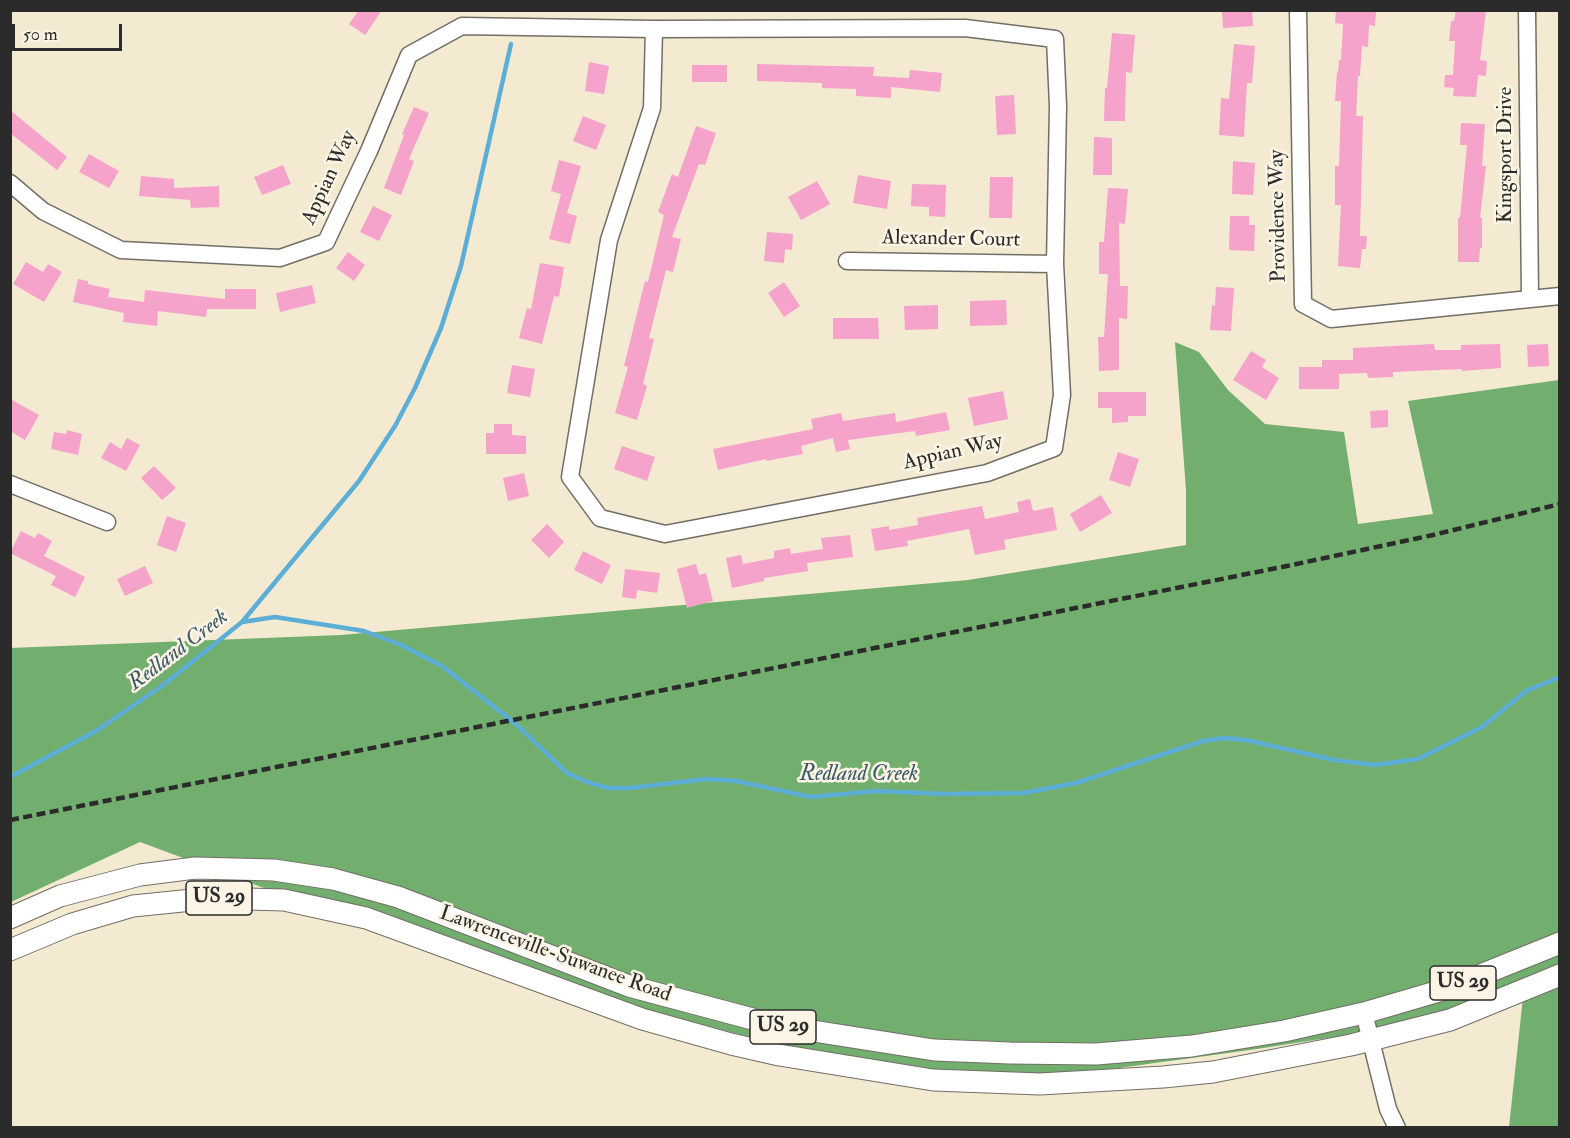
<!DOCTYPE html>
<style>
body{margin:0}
#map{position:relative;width:1570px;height:1138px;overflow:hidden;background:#f3ead1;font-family:"IM FELL Double Pica",serif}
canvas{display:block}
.frame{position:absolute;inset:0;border:12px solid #2b2b2b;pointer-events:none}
.scale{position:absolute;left:12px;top:24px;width:110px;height:27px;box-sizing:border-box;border:3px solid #2b2b2b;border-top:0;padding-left:8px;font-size:18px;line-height:21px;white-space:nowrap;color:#2b2b2b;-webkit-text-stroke:4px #fcf5e5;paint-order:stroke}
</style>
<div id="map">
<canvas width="1570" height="1138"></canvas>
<div class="frame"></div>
<div class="scale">50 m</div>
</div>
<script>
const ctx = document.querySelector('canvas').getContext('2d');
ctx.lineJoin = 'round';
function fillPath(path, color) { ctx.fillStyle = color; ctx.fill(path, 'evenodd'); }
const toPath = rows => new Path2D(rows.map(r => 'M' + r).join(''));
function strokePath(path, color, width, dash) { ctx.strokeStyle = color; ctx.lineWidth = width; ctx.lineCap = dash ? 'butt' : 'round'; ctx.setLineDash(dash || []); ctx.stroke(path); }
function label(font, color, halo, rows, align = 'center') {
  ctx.font = font + ' "IM FELL Double Pica",serif'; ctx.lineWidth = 5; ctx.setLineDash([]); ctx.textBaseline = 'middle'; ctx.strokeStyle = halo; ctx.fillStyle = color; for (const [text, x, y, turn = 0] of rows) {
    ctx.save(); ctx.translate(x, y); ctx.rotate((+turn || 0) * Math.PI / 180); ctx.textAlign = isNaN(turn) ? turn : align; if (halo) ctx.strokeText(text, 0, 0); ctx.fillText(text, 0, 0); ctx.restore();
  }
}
const forest = toPath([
 [1175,342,1199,352,1228,390,1265,424,1344,432,1358,524,1433,514,1408,401,1559,380,1559,1127,1509,1127,1525,979,1423,1023,1257,1049,951,1091,450,957,140,842,11,902,10,648,341,635,968,580,1186,545,1186,490]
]);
const stream = toPath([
 [242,622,359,481,395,426,415,388,441,328,461,266,511,44],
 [10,777,96,731,162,686,242,622,275,617,364,631,401,645,442,666,516,724,567,773,587,782,608,788,630,788,706,779,736,781,811,797,876,791,944,794,1023,793,1076,783,1203,741,1224,738,1246,740,1334,760,1375,765,1418,759,1482,727,1526,691,1560,677]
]);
const building = toPath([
 [359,10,382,10,365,35,349,24],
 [1222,10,1252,10,1253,26,1223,28],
 [1336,10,1376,11,1375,26,1369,25,1368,47,1362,46,1360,76,1358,76,1356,116,1363,116,1360,236,1367,236,1366,249,1362,249,1360,268,1338,266,1341,205,1335,205,1335,166,1339,166,1341,101,1335,101,1337,72,1338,72,1339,60,1341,60,1343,24,1335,23],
 [1456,10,1486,10,1480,60,1487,61,1486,76,1478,75,1476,97,1453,96,1454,88,1444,87,1445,75,1453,75,1455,41,1449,41,1451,21,1454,21],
 [1112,33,1135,35,1132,73,1126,72,1125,121,1104,121,1105,88,1107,88],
 [1234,44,1255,46,1252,83,1247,83,1244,137,1219,135,1221,98,1229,99],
 [589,62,609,66,604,94,585,91],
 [757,64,874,67,873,76,909,78,910,70,942,73,940,92,891,87,891,98,856,96,856,89,822,88,822,83,757,81],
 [692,65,727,65,727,82,692,82],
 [1014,95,1016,134,997,135,995,96],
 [414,107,429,113,409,159,414,161,401,195,384,188,404,135,402,134],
 [10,110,67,157,57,170,10,133],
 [583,116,606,125,596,150,573,141],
 [1461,123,1485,124,1482,166,1486,166,1480,218,1482,218,1482,248,1480,248,1479,262,1458,262,1458,218,1460,218,1467,145,1460,145],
 [696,126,716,133,705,165,699,164,672,237,681,239,673,272,666,270,649,338,654,339,643,384,647,386,637,420,615,413,628,367,624,366,645,281,648,282,664,215,658,212,672,174,678,177],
 [1094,137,1112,138,1112,175,1093,175],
 [89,154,119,171,109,188,79,172],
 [559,160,581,166,567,213,577,216,570,244,549,239,561,194,551,191],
 [1233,161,1255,163,1253,195,1232,194],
 [283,165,291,184,262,195,254,177],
 [858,175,891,181,887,209,853,203],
 [141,176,174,179,174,188,219,186,219,207,191,208,190,200,139,196],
 [990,177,1013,177,1012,218,989,218],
 [817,181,830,204,801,220,788,197],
 [912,184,946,185,945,217,929,216,929,207,911,206],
 [1108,188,1128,189,1125,224,1119,223,1120,286,1128,286,1127,319,1119,318,1119,370,1099,371,1098,337,1104,337,1108,274,1099,274,1099,242,1104,242],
 [373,206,392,215,379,241,360,232],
 [1230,216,1249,216,1249,225,1255,225,1254,251,1229,250],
 [767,232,793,234,792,250,785,249,784,263,764,261],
 [348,252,365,265,354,281,336,268],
 [26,262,43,272,48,264,62,272,44,302,13,284],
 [540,263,564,267,559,297,554,296,542,344,519,338,527,308,531,309],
 [78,279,88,281,88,284,110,289,108,297,144,302,145,290,225,299,225,289,256,289,256,309,207,309,206,317,158,311,157,326,123,322,124,313,73,302],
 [784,282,800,306,784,317,768,293],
 [312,285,316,303,280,312,276,293],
 [1216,287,1234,288,1231,331,1210,330,1212,305,1215,306],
 [1006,300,1007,325,970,326,970,301],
 [938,305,938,329,905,330,904,306],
 [833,318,878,318,879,339,833,339],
 [1434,344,1435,350,1461,350,1461,345,1500,344,1501,368,1462,371,1462,369,1393,372,1393,377,1368,378,1367,373,1339,374,1339,389,1299,389,1299,367,1322,367,1322,360,1353,360,1353,348],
 [1548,344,1549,366,1528,367,1527,345],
 [1251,351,1266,360,1262,367,1279,378,1266,400,1233,380],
 [512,365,535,369,530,397,507,393],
 [1003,391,1008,419,974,426,968,398],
 [1098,392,1146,392,1146,416,1128,416,1128,422,1112,423,1112,408,1098,408],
 [10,399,39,415,25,440,10,431],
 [1388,410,1388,427,1371,428,1370,411],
 [946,412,950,430,916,436,915,431,848,440,850,449,836,452,833,438,801,446,803,454,766,461,766,459,718,470,713,449,813,429,811,419,841,413,843,421,895,413,896,422],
 [494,424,512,424,512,435,526,436,526,454,486,454,486,433,494,433],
 [67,430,82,434,78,455,51,449,54,432,66,434],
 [127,438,140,445,126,471,101,458,110,442,121,449],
 [622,446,655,457,647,481,614,469],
 [1118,452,1139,459,1130,487,1109,480],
 [154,466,176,488,162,500,141,478],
 [524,473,529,496,508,501,503,478],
 [1101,495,1112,513,1080,532,1070,514],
 [1030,499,1033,511,1053,507,1057,530,1004,540,1006,549,975,555,969,529,907,541,908,546,875,551,871,529,889,526,889,530,918,525,917,518,982,506,985,519,1019,512,1017,502],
 [167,516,186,523,176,552,157,545],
 [547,524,564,542,549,558,531,540],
 [21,531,35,538,38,533,52,541,44,556,85,577,75,597,51,585,56,576,10,553],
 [850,535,853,557,807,563,808,571,764,578,764,581,732,588,726,558,741,555,743,564,774,558,774,551,790,548,791,554,823,549,821,538],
 [583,551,611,565,602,584,574,570],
 [696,564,699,575,706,573,713,601,687,608,677,569],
 [145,566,153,583,125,596,117,579],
 [625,569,660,573,657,593,637,590,636,599,622,597]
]);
const minor = toPath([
 [1298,10,1303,304,1331,319,1560,296],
 [1527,10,1530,298],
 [10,183,43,211,121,250,280,258,326,242,369,151,409,55,462,26,654,29,965,28,1055,39,1058,106,1055,264,1062,395,1054,448,987,473,665,534,600,518,570,477,609,240,652,108,654,29],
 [847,261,1055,264],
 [10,484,107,522],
 [1364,1013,1388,1109,1397,1128]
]);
const major = toPath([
 [10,918,60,896,140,875,195,868,274,870,333,879,398,897,629,986,775,1025,934,1050,1010,1053,1096,1054,1192,1046,1284,1031,1364,1013,1446,989,1560,943],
 [10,950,72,924,133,906,212,898,284,900,366,918,642,1019,731,1044,779,1055,933,1080,1040,1084,1163,1077,1213,1072,1351,1045,1450,1020,1560,975]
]);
const rail = toPath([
 [10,820,1287,566,1433,535,1560,504]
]);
const shields = [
 [219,898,66],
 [1463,983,66],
 [783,1027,66]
];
const shieldNames = [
 ["US 29",219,898],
 ["US 29",1463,983],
 ["US 29",783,1027]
];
const streetNames = [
 ["Kingsport Drive",1506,155,-90],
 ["Appian Way",330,178,-65],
 ["Providence Way",1279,216,-91],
 ["Alexander Court",951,240,1],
 ["Appian Way",953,453,-13],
 ["Lawrenceville-Suwanee Road",555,955,20]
];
const waterNames = [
 ["Redland Creek",179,651,-37],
 ["Redland Creek",859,775]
];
fillPath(forest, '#72ae6e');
strokePath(stream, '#5caed7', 4.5);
fillPath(building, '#f5a3cb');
strokePath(minor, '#716e65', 19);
strokePath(major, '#716e65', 23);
strokePath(minor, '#fff', 16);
strokePath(major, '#fff', 21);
strokePath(rail, '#2b2b2b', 4.5, [9, 4.5]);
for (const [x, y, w] of shields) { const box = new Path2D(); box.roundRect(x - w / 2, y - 17, w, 34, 4.5); ctx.fillStyle = '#fcf5e5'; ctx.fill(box); strokePath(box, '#2b2b2b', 1.5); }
label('bold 20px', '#2b2b2b', null, shieldNames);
label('21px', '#2b2b2b', '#fcf5e5', streetNames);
label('italic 22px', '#3c5967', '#fcf5e5', waterNames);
</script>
